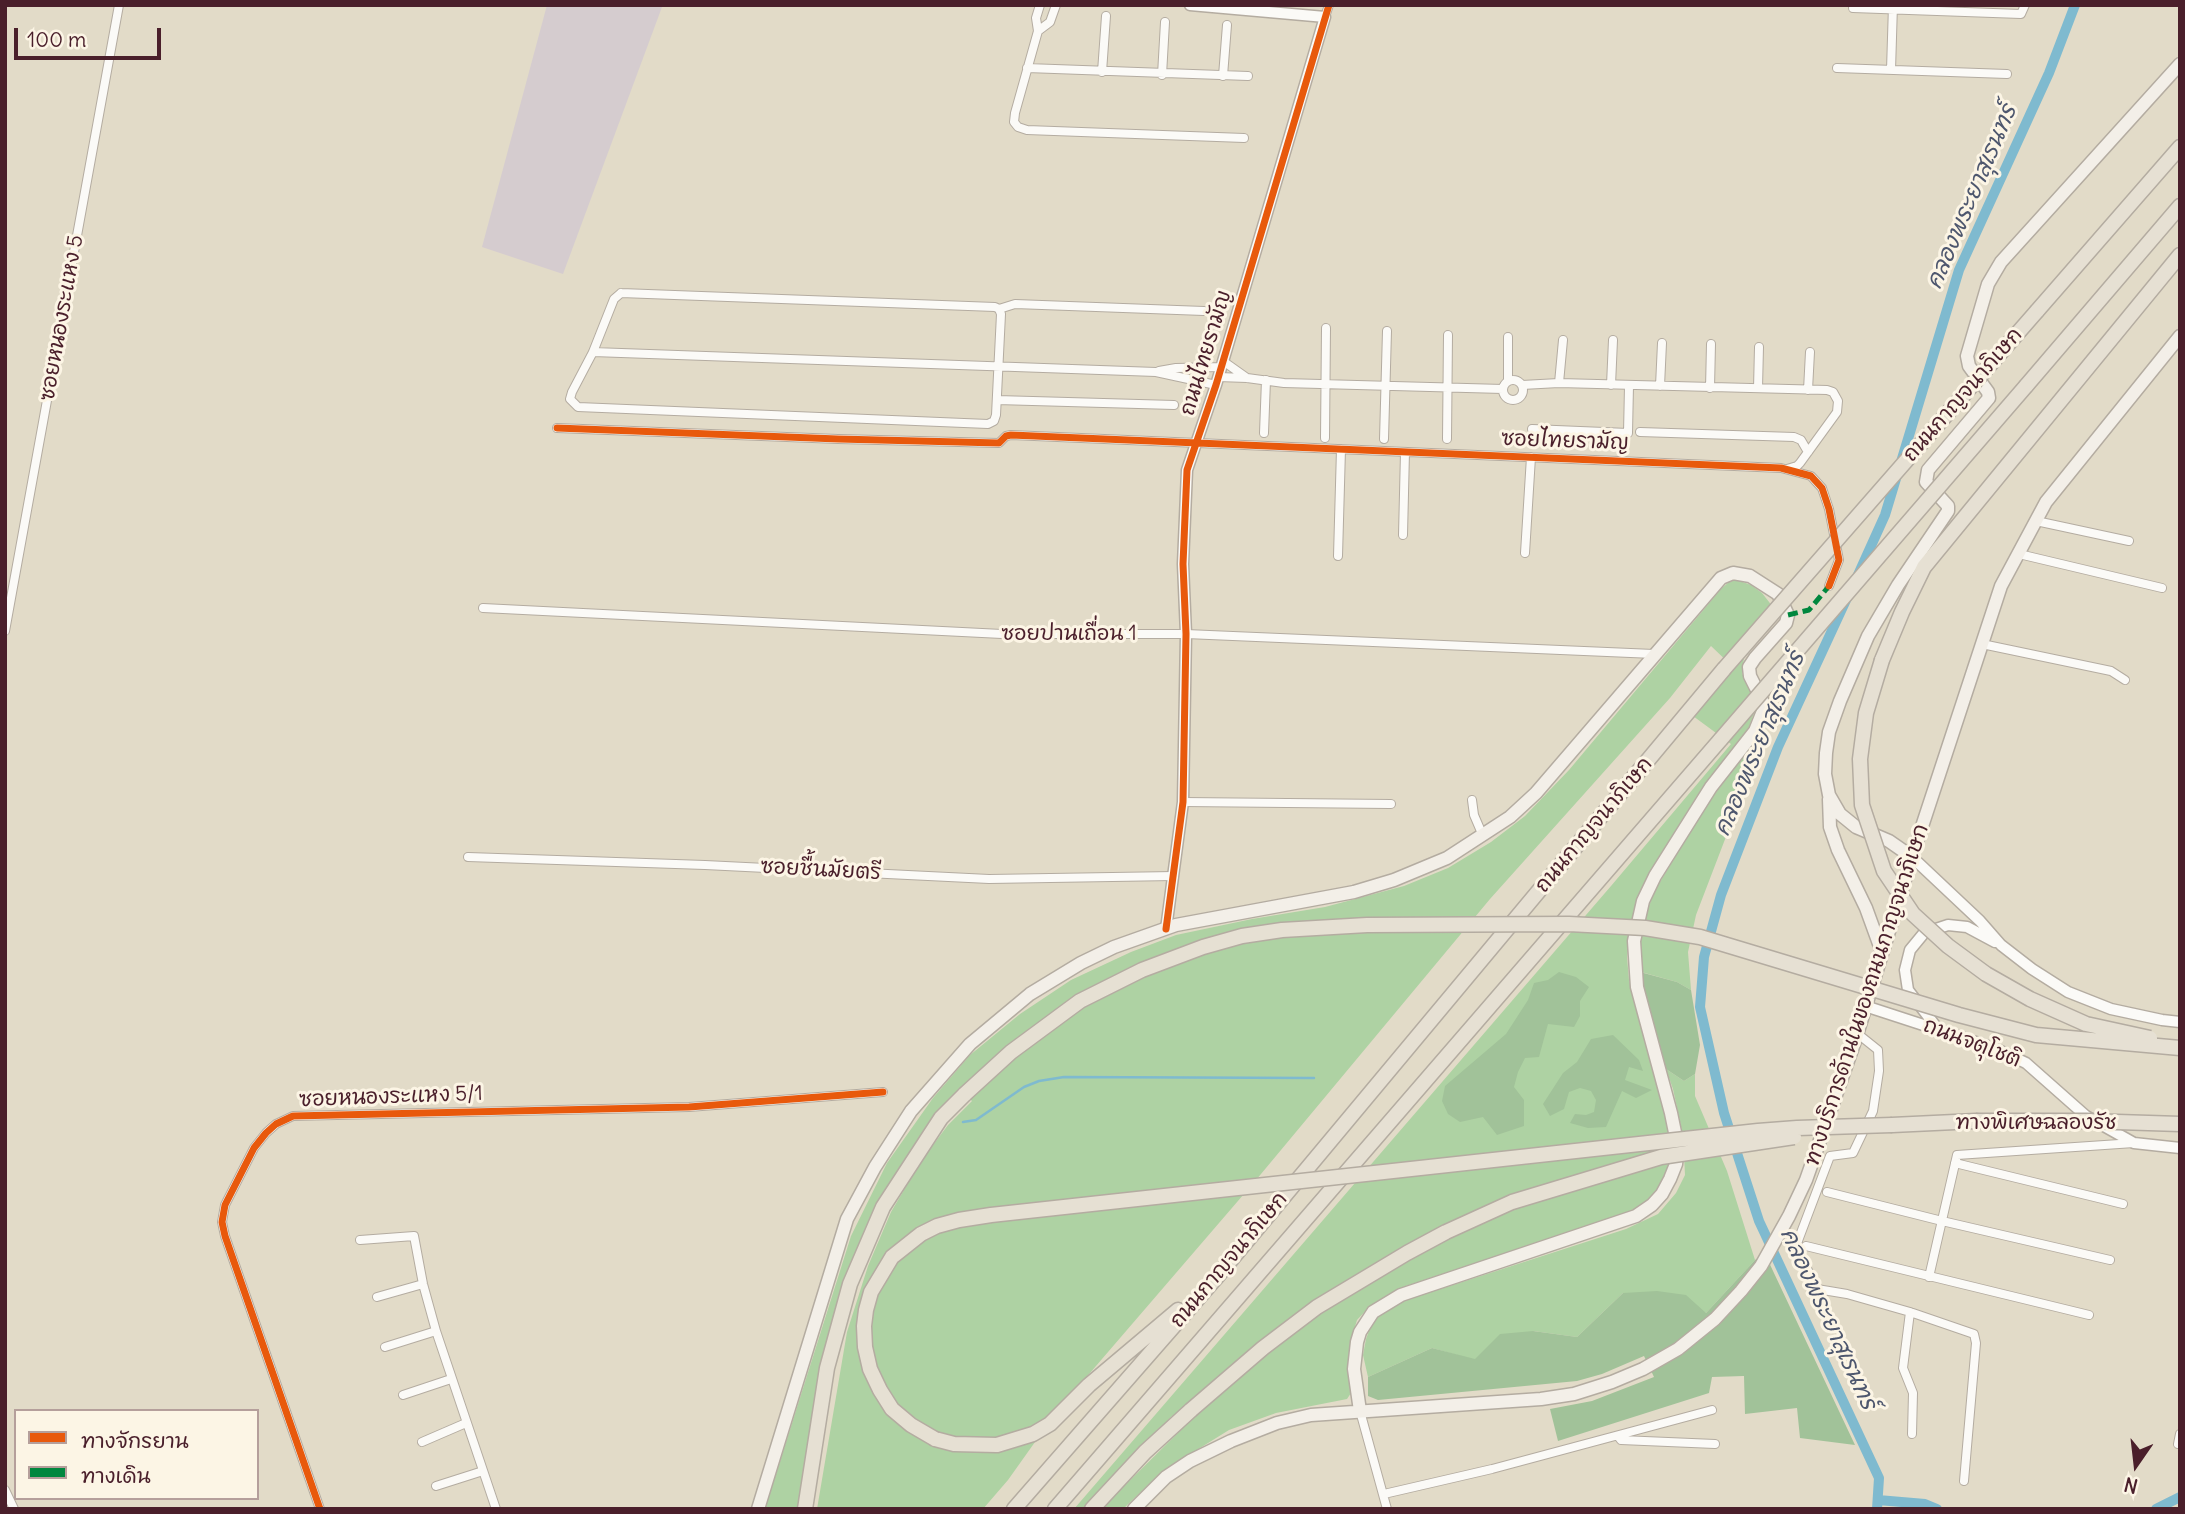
<!DOCTYPE html>
<meta charset="utf-8">
<style>
body{margin:0}
#map{position:relative;width:2185px;height:1514px;overflow:hidden;background:#e2dbc8;font-family:Delius,"Playpen Sans Thai",sans-serif}
canvas{display:block}
.frame{position:absolute;inset:0;border:7px solid #4a1f2b;pointer-events:none}
.legend{position:absolute;left:14px;top:1409px;width:245px;height:91px;box-sizing:border-box;background:#fcf5e5;border:2px solid #b59f9b;margin:0;padding:9px 12px;list-style:none;font-size:21px;color:#4a1f2b}
.legend li{display:flex;align-items:center;gap:14px;height:35px}
.legend b{width:35px;border:2px solid #b59f9b}
.north{position:absolute;left:2101px;top:1430px;width:70px;height:70px;-webkit-text-stroke:5px #fcf5e5;paint-order:stroke;rotate:194deg;font-size:19px;font-weight:700;line-height:28px;text-align:center;color:#4a1f2b}
.north::after{content:'';display:block;margin:auto;width:24px;height:32px;background:#4a1f2b;clip-path:polygon(50% 0,100% 100%,50% 72%,0 100%)}
.scale{position:absolute;left:14px;top:28px;width:147px;height:32px;box-sizing:border-box;border:4px solid #4a1f2b;border-top:0;padding-left:9px;font-size:21px;line-height:24px;white-space:nowrap;color:#4a1f2b;-webkit-text-stroke:5px #fcf5e5;paint-order:stroke}
</style>
<div id="map">
<canvas width="2185" height="1514"></canvas>
<div class="frame"></div>
<ul class="legend">
<li><b style="height:9px;background:#e8590c"></b>ทางจักรยาน</li>
<li><b style="height:9px;background:#00873e"></b>ทางเดิน</li>
</ul>
<div class="north">N</div>
<div class="scale">100 m</div>
</div>
<script>
const ctx = document.querySelector('canvas').getContext('2d');
ctx.lineJoin = 'round';
function fillPath(path, color) { ctx.fillStyle = color; ctx.fill(path, 'evenodd'); }
const toPath = rows => new Path2D(rows.map(r => 'M' + r).join(''));
function strokePath(path, color, width, dash) { ctx.strokeStyle = color; ctx.lineWidth = width; ctx.lineCap = dash ? 'butt' : 'round'; ctx.setLineDash(dash || []); ctx.stroke(path); }
function label(font, color, halo, rows, align = 'center') {
  ctx.font = font + ' Delius,"Playpen Sans Thai",sans-serif'; ctx.lineWidth = 6; ctx.setLineDash([]); ctx.textBaseline = 'middle'; ctx.strokeStyle = halo; ctx.fillStyle = color; for (const [text, x, y, turn = 0] of rows) {
    ctx.save(); ctx.translate(x, y); ctx.rotate((+turn || 0) * Math.PI / 180); ctx.textAlign = isNaN(turn) ? turn : align; if (halo) ctx.strokeText(text, 0, 0); ctx.fillText(text, 0, 0); ctx.restore();
  }
}
const industrial = toPath([
 [547,5,661,5,662,7,563,274,482,247]
]);
const green = toPath([
 [1737,580,1751,585,1762,593,1780,616,1744,658,1742,673,1757,705,1749,727,1706,783,1649,877,1630,933,1627,957,1629,980,1654,1069,1670,1132,1672,1151,1670,1167,1664,1185,1654,1195,1642,1205,1624,1214,1406,1286,1370,1306,1357,1320,1350,1344,1351,1393,1347,1399,1276,1413,1229,1430,1163,1471,1123,1509,1101,1509,1196,1415,1186,1405,1171,1417,1082,1509,1074,1509,1611,886,1731,744,1693,716,1733,667,1711,646,1670,698,1490,899,1256,1180,1065,1402,1039,1424,992,1441,984,1451,1011,1449,1040,1435,1008,1480,983,1509,817,1509,847,1332,868,1266,891,1212,921,1161,948,1125,972,1101,959,1089,939,1110,919,1138,865,1234,802,1509,765,1509,851,1236,887,1163,933,1098,970,1055,1020,1014,1071,980,1131,952,1176,935,1252,919,1325,907,1404,886,1448,868,1491,842,1525,816,1569,770,1721,589,1729,582],
 [1750,747,1752,759,1737,808,1696,915,1688,952,1691,990,1677,982,1641,972,1639,948,1645,917,1654,892,1705,807],
 [1666,1069,1684,1081,1695,1074,1695,1096,1727,1171,1755,1260,1706,1313,1623,1293,1577,1337,1533,1331,1475,1360,1432,1348,1368,1377,1363,1355,1366,1339,1373,1320,1391,1305,1626,1229,1658,1214,1676,1193,1685,1175,1683,1136,1673,1089]
]);
const forest = toPath([
 [1559,972,1576,977,1589,987,1580,1001,1580,1016,1574,1027,1548,1024,1539,1057,1525,1058,1518,1072,1514,1087,1524,1100,1524,1126,1497,1135,1483,1117,1460,1122,1448,1114,1442,1101,1445,1086,1506,1034,1528,1000,1534,983,1548,980],
 [1640,972,1677,982,1691,990,1700,1045,1695,1074,1684,1081,1666,1069],
 [1613,1035,1639,1060,1643,1071,1629,1067,1625,1080,1652,1090,1636,1098,1622,1091,1606,1127,1588,1128,1570,1123,1575,1114,1586,1115,1594,1112,1596,1100,1591,1091,1580,1088,1569,1092,1564,1109,1550,1116,1543,1104,1563,1073,1577,1062,1591,1039],
 [1765,1254,1855,1445,1800,1438,1797,1408,1745,1414,1744,1376,1712,1377,1709,1393,1558,1441,1550,1409,1592,1401,1654,1377,1644,1356,1602,1374,1577,1381,1378,1400,1368,1396,1368,1377,1432,1348,1475,1359,1500,1334,1533,1331,1577,1337,1623,1293,1657,1291,1686,1295,1706,1313,1755,1260]
]);
const stream = toPath([
 [963,1122,976,1120,1024,1087,1039,1081,1064,1077,1314,1078]
]);
const canal = toPath([
 [1857,577,1885,515,1959,270,2049,73,2075,5],
 [1847,598,1778,747,1721,895,1704,957,1700,1007,1724,1113,1759,1221,1879,1478,1877,1509],
 [1878,1500,1925,1504,1937,1509],
 [2156,1509,2180,1497]
]);
const minor = toPath([
 [1040,5,1036,18,1038,31,1015,113,1014,122,1018,127,1027,130,1244,138],
 [1853,8,2021,14,2025,5],
 [1325,17,1329,5],
 [1038,31,1050,22,1056,5],
 [1027,68,1248,76],
 [1837,68,2007,74],
 [1891,70,1893,5],
 [1102,72,1106,16],
 [1162,75,1165,22],
 [1223,76,1227,25],
 [621,293,995,307,999,309,1001,314,996,415,994,421,988,424,578,407,570,399,572,392,593,352,614,299,621,293],
 [999,309,1015,304,1204,311],
 [593,352,1156,372,1216,385],
 [1223,361,1247,378],
 [1159,371,1176,368,1221,367],
 [1218,377,1247,378,1284,383,1503,389],
 '1503 390a10 10 0 1 1 20 0a10 10 0 1 1-20 0Z',
 [1508,381,1508,337],
 [1559,383,1563,340],
 [1522,385,1559,383,1827,390,1833,392,1838,401,1837,412,1800,463,1797,466,1787,469],
 [1611,385,1613,340],
 [1660,386,1662,343],
 [1710,388,1711,344],
 [1758,388,1759,347],
 [1808,390,1810,352],
 [997,400,1174,405],
 [557,428,838,439,999,443,1006,436,1011,435,1781,468,1811,476,1822,488,1829,509,1839,560,1829,586],
 [1532,429,1628,433,1629,386],
 [1640,432,1794,437,1801,440,1808,452],
 [1264,433,1266,380],
 [1325,438,1326,328],
 [1384,439,1387,331],
 [1447,439,1448,335],
 [2036,521,2129,541],
 [1403,535,1405,452],
 [1525,553,1531,457],
 [2019,554,2162,588],
 [1338,556,1341,449],
 [483,608,1002,634,1186,634,1654,654],
 [5,631,119,5],
 [1982,644,2111,671,2125,680],
 [1472,800,1474,815,1483,836],
 [1183,802,1391,804],
 [468,857,705,865,989,879,1174,876],
 [1858,1034,1878,1050,1879,1071,1873,1111,1853,1153,1830,1156,1796,1246,1817,1289,1847,1294,1910,1312,1974,1334,1976,1343,1964,1481],
 [1955,1163,2123,1204],
 [1827,1192,1942,1221,2110,1260],
 [360,1240,414,1236,423,1284,436,1331,496,1509],
 [1806,1246,2089,1315],
 [1929,1277,1957,1155,2134,1143],
 [377,1297,423,1284],
 [1910,1312,1903,1368,1913,1393,1912,1434],
 [385,1347,436,1331],
 [403,1395,451,1379],
 [1360,1411,1387,1509],
 [1618,1436,1621,1440,1715,1444],
 [422,1442,466,1423],
 [2178,1444,2180,1434],
 [436,1486,483,1471],
 [5,1490,14,1509],
 [1384,1494,1492,1469,1712,1410],
 [320,1509,225,1236,222,1222,225,1205,254,1148,266,1133,276,1124,293,1116,689,1107,883,1092]
]);
const tertiary = toPath([
 [1912,857,1980,921,2001,945,2032,969,2068,992,2111,1009,2162,1020,2180,1022],
 [1166,929,1183,802,1186,634,1183,564,1187,470,1216,385,1325,17,1190,5],
 [1865,1006,1994,1048,2026,1063,2086,1116,2134,1143,2180,1148],
 [1937,1028,1908,990,1905,970,1910,950,1924,933,1948,925,1967,927,1995,942]
]);
const secondary = toPath([
 [1829,799,1830,827,1838,850,1866,908,1882,952],
 [1912,857,1889,841,1856,827,1840,814,1829,795,1825,774,1826,753,1829,732,1840,701,1868,636,1898,585,1948,511,1948,506,1926,482,1928,470,1989,398,1988,392,1969,366,1967,356,1988,284,2001,262,2180,64],
 [758,1509,847,1219,875,1167,911,1111,970,1044,1030,994,1081,963,1114,947,1176,925,1354,892,1394,880,1447,858,1510,817,1536,793,1721,578,1733,573,1750,576,1778,594,1788,615,1786,623,1755,658,1749,667,1750,676,1762,700,1763,711,1755,731,1711,787,1655,876,1643,901,1634,941,1637,987,1671,1113,1678,1147,1676,1164,1670,1179,1662,1194,1652,1205,1636,1216,1401,1295,1373,1312,1360,1332,1357,1342,1354,1369,1360,1411],
 [1134,1509,1166,1477,1190,1461,1231,1441,1277,1423,1311,1415,1541,1399,1574,1394,1612,1382,1643,1369,1678,1349,1715,1319,1741,1291,1761,1266,1789,1216,1806,1180,1855,1041,1912,857,2001,586,2046,502,2180,336]
]);
const motorway = toPath([
 [2037,311,2180,147],
 [2026,386,2180,206],
 [1882,660,1902,612,1924,567,2180,255],
 [1892,1125,1976,1121],
 [935,1439,954,1444,997,1445,1033,1434,1050,1424,1089,1385,1178,1310],
 [805,1509,827,1368,850,1284,883,1207,941,1118,965,1094],
 [1014,1509,1215,1279,1724,669],
 [1055,1509,1721,739],
 [1092,1509,1145,1452,1191,1410]
]);
const motorwayBridge = toPath([
 [1882,660,1866,713,1860,759,1862,805,1884,871,1913,914,1948,946,1986,974,2030,999,2086,1024,2150,1038],
 [1724,669,2037,311],
 [1721,739,2026,386],
 [965,1094,1011,1052,1080,1001,1142,970,1203,947,1242,936,1282,930,1367,925,1569,924,1645,928,1700,937,1959,1015,2036,1035,2180,1048],
 [1976,1121,2086,1121,2180,1124],
 [1191,1410,1263,1348,1317,1307,1407,1253,1446,1232,1512,1202,1661,1157,1794,1137],
 [935,1439,911,1425,892,1409,880,1390,870,1369,865,1347,864,1326,866,1310,871,1292,892,1257,921,1234,937,1226,959,1220,991,1215,1758,1131,1797,1128,1892,1125]
]);
const quiet = toPath([
 [1788,615,1809,610,1829,586]
]);
const cycleway = toPath([
 [557,428,838,439,999,443,1006,436,1011,435,1781,468,1811,476,1822,488,1829,509,1839,560,1829,586],
 [1166,929,1183,802,1186,634,1183,564,1187,470,1216,385,1329,5],
 [320,1509,225,1236,222,1222,225,1205,254,1148,266,1133,276,1124,293,1116,689,1107,883,1092]
]);
const streetNames = [
 ["ซอยหนองระแหง 5",62,318,-80],
 ["ถนนไทยรามัญ",1206,353,-73],
 ["ถนนกาญจนาภิเษก",1963,395,-49],
 ["ซอยไทยรามัญ",1565,441,2],
 ["ซอยปานเถื่อน 1",1069,634],
 ["ถนนกาญจนาภิเษก",1594,825,-50],
 ["ซอยชื้นมัยตรี",821,870,3],
 ["ทางบริการด้านในของถนนกาญจนาภิเษก",1867,995,-72],
 ["ถนนจตุโชติ",1972,1043,21],
 ["ซอยหนองระแหง 5/1",391,1097,-2],
 ["ทางพิเศษฉลองรัช",2036,1123],
 ["ถนนกาญจนาภิเษก",1229,1260,-50]
];
const waterNames = [
 ["คลองพระยาสุเรนทร์",1972,197,-67],
 ["คลองพระยาสุเรนทร์",1760,744,-67],
 ["คลองพระยาสุเรนทร์",1828,1319,65]
];
fillPath(industrial, '#d5cccf');
fillPath(green, '#aed2a3');
fillPath(forest, '#a1c299');
strokePath(stream, '#7fbacf', 2.5);
strokePath(canal, '#7fbacf', 10);
strokePath(minor, '#b4aca1', 10);
strokePath(tertiary, '#b4aca1', 13);
strokePath(secondary, '#b4aca1', 15);
strokePath(motorway, '#b4aca1', 17);
strokePath(minor, '#fbfaf7', 8);
strokePath(tertiary, '#fbfaf7', 10);
strokePath(secondary, '#f3efe8', 12);
strokePath(motorway, '#e6e0d3', 14);
strokePath(motorwayBridge, '#b4aca1', 17, []);
strokePath(motorwayBridge, '#e6e0d3', 14);
strokePath(quiet, '#00873e', 5, [10, 5]);
strokePath(cycleway, '#e8590c', 7);
label('21px', '#4a1f2b', '#fcf5e5', streetNames);
label('italic 23px', '#4e576e', '#fcf5e5', waterNames);
</script>
